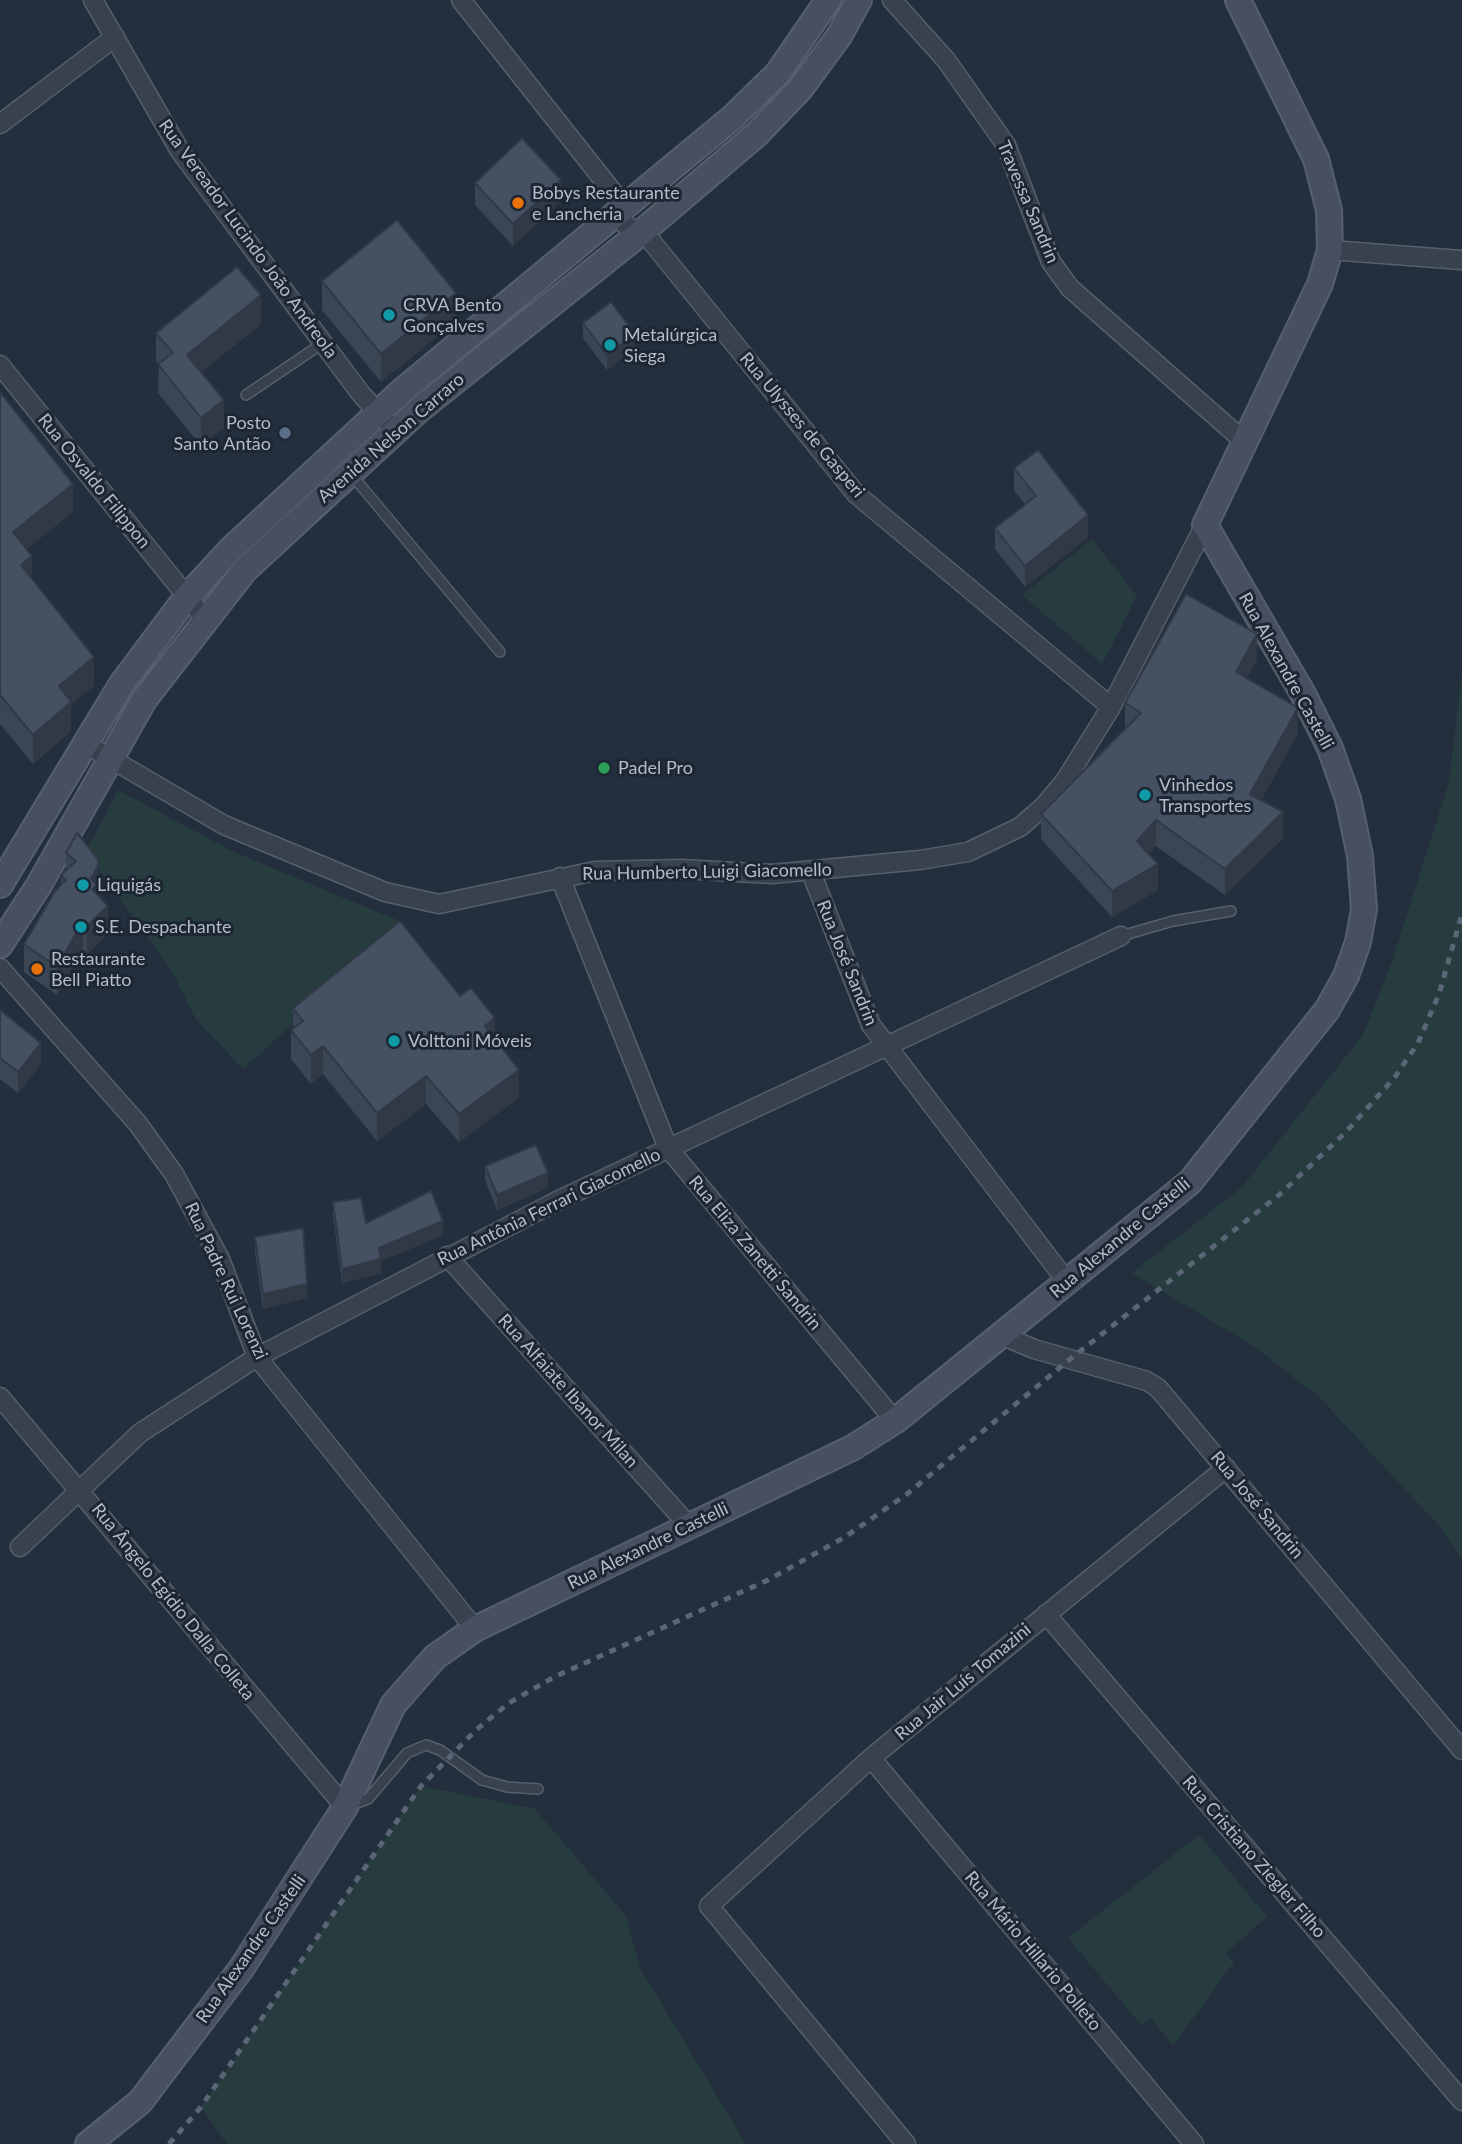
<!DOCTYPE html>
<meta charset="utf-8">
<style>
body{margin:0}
canvas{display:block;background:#242f3e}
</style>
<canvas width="1462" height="2144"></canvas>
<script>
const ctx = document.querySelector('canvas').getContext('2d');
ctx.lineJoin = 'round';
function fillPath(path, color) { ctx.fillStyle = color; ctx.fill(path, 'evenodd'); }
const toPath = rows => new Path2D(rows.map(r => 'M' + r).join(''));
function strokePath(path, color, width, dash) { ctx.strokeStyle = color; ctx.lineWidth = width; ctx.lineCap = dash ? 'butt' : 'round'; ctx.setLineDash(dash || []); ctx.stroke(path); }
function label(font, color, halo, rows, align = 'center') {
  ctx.font = font + ' Lato,sans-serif'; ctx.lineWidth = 6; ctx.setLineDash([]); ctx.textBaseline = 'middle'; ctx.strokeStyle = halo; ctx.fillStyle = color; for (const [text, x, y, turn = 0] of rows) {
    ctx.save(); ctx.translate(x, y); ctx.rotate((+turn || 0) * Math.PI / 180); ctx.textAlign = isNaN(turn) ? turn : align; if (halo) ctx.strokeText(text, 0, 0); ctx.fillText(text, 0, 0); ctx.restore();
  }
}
const green = toPath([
 [1092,539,1137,596,1102,664,1022,595],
 [1462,672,1462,1558,1442,1529,1318,1396,1255,1347,1132,1273,1242,1187,1363,1035,1393,959,1449,782],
 [118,790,234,852,404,923,243,1069,195,1018,173,973,86,852],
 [421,1786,535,1809,626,1916,640,1968,746,2144,227,2144,201,2107],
 [1199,1835,1267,1917,1226,1953,1234,1962,1173,2046,1151,2018,1142,2026,1068,1938]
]);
const lane = toPath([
 [246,395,323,343],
 [351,474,500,652],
 [1121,936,1173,921,1231,911],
 [351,1805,368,1799,407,1753,426,1745,440,1750,482,1780,507,1787,538,1789]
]);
const street = toPath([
 [93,0,180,151,361,394,386,421],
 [461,0,624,206,622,222,631,229,643,231,856,494,1111,707],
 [892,0,946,60,1006,145,1051,262,1070,288,1245,442],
 [0,124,115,37],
 [1330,250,1462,260],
 [0,365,205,619],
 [84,743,224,825,385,892,439,904,595,871,681,869,772,874,920,860,968,852,1020,827,1043,807,1065,781,1111,707,1205,525],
 [811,872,871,1025,1068,1283],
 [560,877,668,1148,895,1421],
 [0,968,138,1124,174,1174,220,1259,257,1357,475,1629],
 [447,1256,690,1527],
 [1001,1335,1034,1349,1147,1381,1158,1388,1462,1750],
 [0,1397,345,1807],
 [20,1547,140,1433,257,1357,559,1200,1121,936],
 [1046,1614,1462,2101],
 [871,1758,1194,2144],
 [906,2144,709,1906,871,1758,1226,1468]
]);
const secondary = toPath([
 [0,885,121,685,186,598,231,549,403,390,733,117,778,73,828,0],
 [0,945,39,885,144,700,245,570,420,409,643,231,757,134,801,88,839,36,859,0],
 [88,2144,140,2102,241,1969,345,1807,393,1705,435,1657,475,1629,852,1448,895,1421,1190,1182,1327,1010,1346,976,1358,942,1364,909,1360,856,1348,799,1330,748,1303,694,1205,525,1320,284,1330,250,1329,210,1316,159,1238,0]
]);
const rail = toPath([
 [169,2144,201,2107,421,1786,477,1729,509,1703,554,1677,768,1580,845,1537,907,1494,1069,1360,1279,1195,1345,1133,1395,1077,1418,1043,1439,994,1462,914]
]);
const wall = toPath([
 [475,183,561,201,513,246,475,205],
 [322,281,456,321,381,382,322,310],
 [583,323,635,348,607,370,583,338],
 [261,324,201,372,224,428,201,446,158,393,159,364,156,361,156,333],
 [0,392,73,512,26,549,32,579,94,686,71,704,71,731,33,764,0,724],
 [1014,468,1088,537,1025,587,995,549,995,528,1025,504,1014,490],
 [1257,660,1246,678,1298,733,1261,800,1283,838,1225,895,1156,846,1149,854,1158,890,1112,917,1041,839,1041,814,1125,729,1125,703],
 [77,833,98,895,108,934,87,954,83,950,57,995,24,972,24,944,61,885,61,875,66,871,66,853],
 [293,1008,495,1039,519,1098,459,1142,426,1104,377,1141,323,1074,311,1084,291,1059,291,1030,293,1029],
 [0,1010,41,1064,18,1093,0,1079],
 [485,1166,548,1188,497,1210,485,1180],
 [333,1202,366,1223,443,1235,381,1261,381,1273,342,1283,333,1216],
 [255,1237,307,1298,263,1309,255,1252]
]);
const shadedWall = toPath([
 [561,180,561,201,513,246,513,224],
 [456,293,456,321,381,382,381,354],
 [261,295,261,324,187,383,187,355],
 [635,334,635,348,607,370,607,355],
 [224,400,224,428,201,446,201,418],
 [73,484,73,512,13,560,13,532],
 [1088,515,1088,537,1025,587,1025,566],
 [32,556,32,585,21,565],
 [1257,634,1257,660,1236,697,1236,672],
 [94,657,94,686,71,704,71,731,33,764,33,735,59,686],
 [1298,708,1298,733,1250,819,1250,794],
 [1283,812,1283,838,1225,895,1225,869],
 [1156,820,1156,846,1137,867,1137,841],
 [1158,864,1158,890,1112,917,1112,891],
 [98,866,98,895,97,898,97,914,91,879],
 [108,906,108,934,87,954,87,926],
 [83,921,83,950,57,995,57,967],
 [495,1018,495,1047,485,1026],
 [41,1043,41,1064,18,1093,18,1072],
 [323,1046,323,1074,311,1084,311,1055],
 [519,1070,519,1098,459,1142,459,1114],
 [426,1076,426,1104,377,1141,377,1113],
 [548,1173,548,1188,497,1210,497,1195],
 [443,1221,443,1235,381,1261,381,1273,342,1283,342,1269,379,1248],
 [307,1284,307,1298,263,1309,263,1294]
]);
const building = toPath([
 [522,138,561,180,513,224,475,183,522,138],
 [397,220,456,293,381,354,322,281,397,220],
 [237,267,261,295,187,355,224,400,201,418,158,364,173,353,156,333,237,267],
 [611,302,635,334,607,355,583,323,611,302],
 [0,392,73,484,13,532,32,556,21,565,94,657,59,686,71,702,33,735,0,695,0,392],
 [1038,450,1088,515,1025,566,995,528,1036,496,1014,468,1038,450],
 [1186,594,1257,634,1236,672,1298,708,1250,794,1283,812,1225,869,1156,820,1137,841,1158,864,1112,891,1041,814,1141,713,1125,703,1186,594],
 [77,833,98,859,98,866,91,879,97,885,92,889,108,906,87,926,83,921,57,967,24,944,55,891,66,880,61,875,76,861,66,853,77,833],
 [400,921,460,996,471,988,495,1018,485,1026,519,1070,459,1114,426,1076,377,1113,323,1046,311,1055,291,1030,303,1021,293,1008,400,921],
 [0,1010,41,1043,18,1072,0,1058,0,1010],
 [536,1145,548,1173,497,1195,485,1166,536,1145],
 [431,1191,443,1221,379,1248,381,1259,342,1269,333,1202,361,1198,366,1223,431,1191],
 [303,1228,307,1284,263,1294,255,1237,303,1228]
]);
const markers = [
 [518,203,7,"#e8710a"],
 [389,315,7,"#0f9aa8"],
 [610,345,7,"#0f9aa8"],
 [285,433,7,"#5c6f8a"],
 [604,768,7,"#2e9e5b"],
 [1145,795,7,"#0f9aa8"],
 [83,885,7,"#0f9aa8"],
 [81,927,7,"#0f9aa8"],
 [37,969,7,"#e8710a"],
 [394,1041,7,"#0f9aa8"]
];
const poiNames = [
 ["Bobys Restaurante",532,193],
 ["e Lancheria",532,214],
 ["CRVA Bento",403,305],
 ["Gonçalves",403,326],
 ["Metalúrgica",624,335],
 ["Siega",624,356],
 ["Posto",271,423,"right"],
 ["Santo Antão",271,444,"right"],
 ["Padel Pro",618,768],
 ["Vinhedos",1159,785],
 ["Transportes",1159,806],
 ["Liquigás",97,885],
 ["S.E. Despachante",95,927],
 ["Restaurante",51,959],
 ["Bell Piatto",51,980],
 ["Volttoni Móveis",408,1041]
];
const streetNames = [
 ["Travessa Sandrin",1028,202,67],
 ["Rua Vereador Lucindo João Andreola",248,239,54],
 ["Rua Ulysses de Gasperi",802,425,50],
 ["Avenida Nelson Carraro",391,438,-41],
 ["Rua Osvaldo Filippon",94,481,51],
 ["Rua Alexandre Castelli",1286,671,61],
 ["Rua Humberto Luigi Giacomello",707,872,-1],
 ["Rua José Sandrin",847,963,68],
 ["Rua Antônia Ferrari Giacomello",549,1207,-26],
 ["Rua Alexandre Castelli",1120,1238,-40],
 ["Rua Eliza Zanetti Sandrin",755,1253,50],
 ["Rua Padre Rui Lorenzi",226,1281,65],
 ["Rua Alfaiate Ibanor Milan",568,1391,48],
 ["Rua José Sandrin",1257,1505,50],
 ["Rua Alexandre Castelli",648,1546,-26],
 ["Rua Ângelo Egídio Dalla Colleta",173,1602,51],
 ["Rua Jair Luís Tomazini",963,1682,-40],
 ["Rua Cristiano Ziegler Filho",1254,1857,49],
 ["Rua Alexandre Castelli",251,1949,-55],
 ["Rua Mário Hillario Polleto",1033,1951,50]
];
fillPath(green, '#263c3f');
strokePath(lane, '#565f6c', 12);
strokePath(street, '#565f6c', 21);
strokePath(secondary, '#565f6c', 28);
strokePath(lane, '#38414e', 9);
strokePath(street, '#38414e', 18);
strokePath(secondary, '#465061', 24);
strokePath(rail, '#5a6575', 5, [7, 7]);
fillPath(wall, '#3b4654');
fillPath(shadedWall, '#303945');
fillPath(building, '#455162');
strokePath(building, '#303945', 2);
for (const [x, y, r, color] of markers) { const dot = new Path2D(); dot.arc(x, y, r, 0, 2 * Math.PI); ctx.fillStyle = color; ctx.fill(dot); strokePath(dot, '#1d2633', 2.5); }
label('18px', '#b4bcc9', '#1d2633', poiNames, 'left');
label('18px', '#b4bcc9', '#1d2633', streetNames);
</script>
